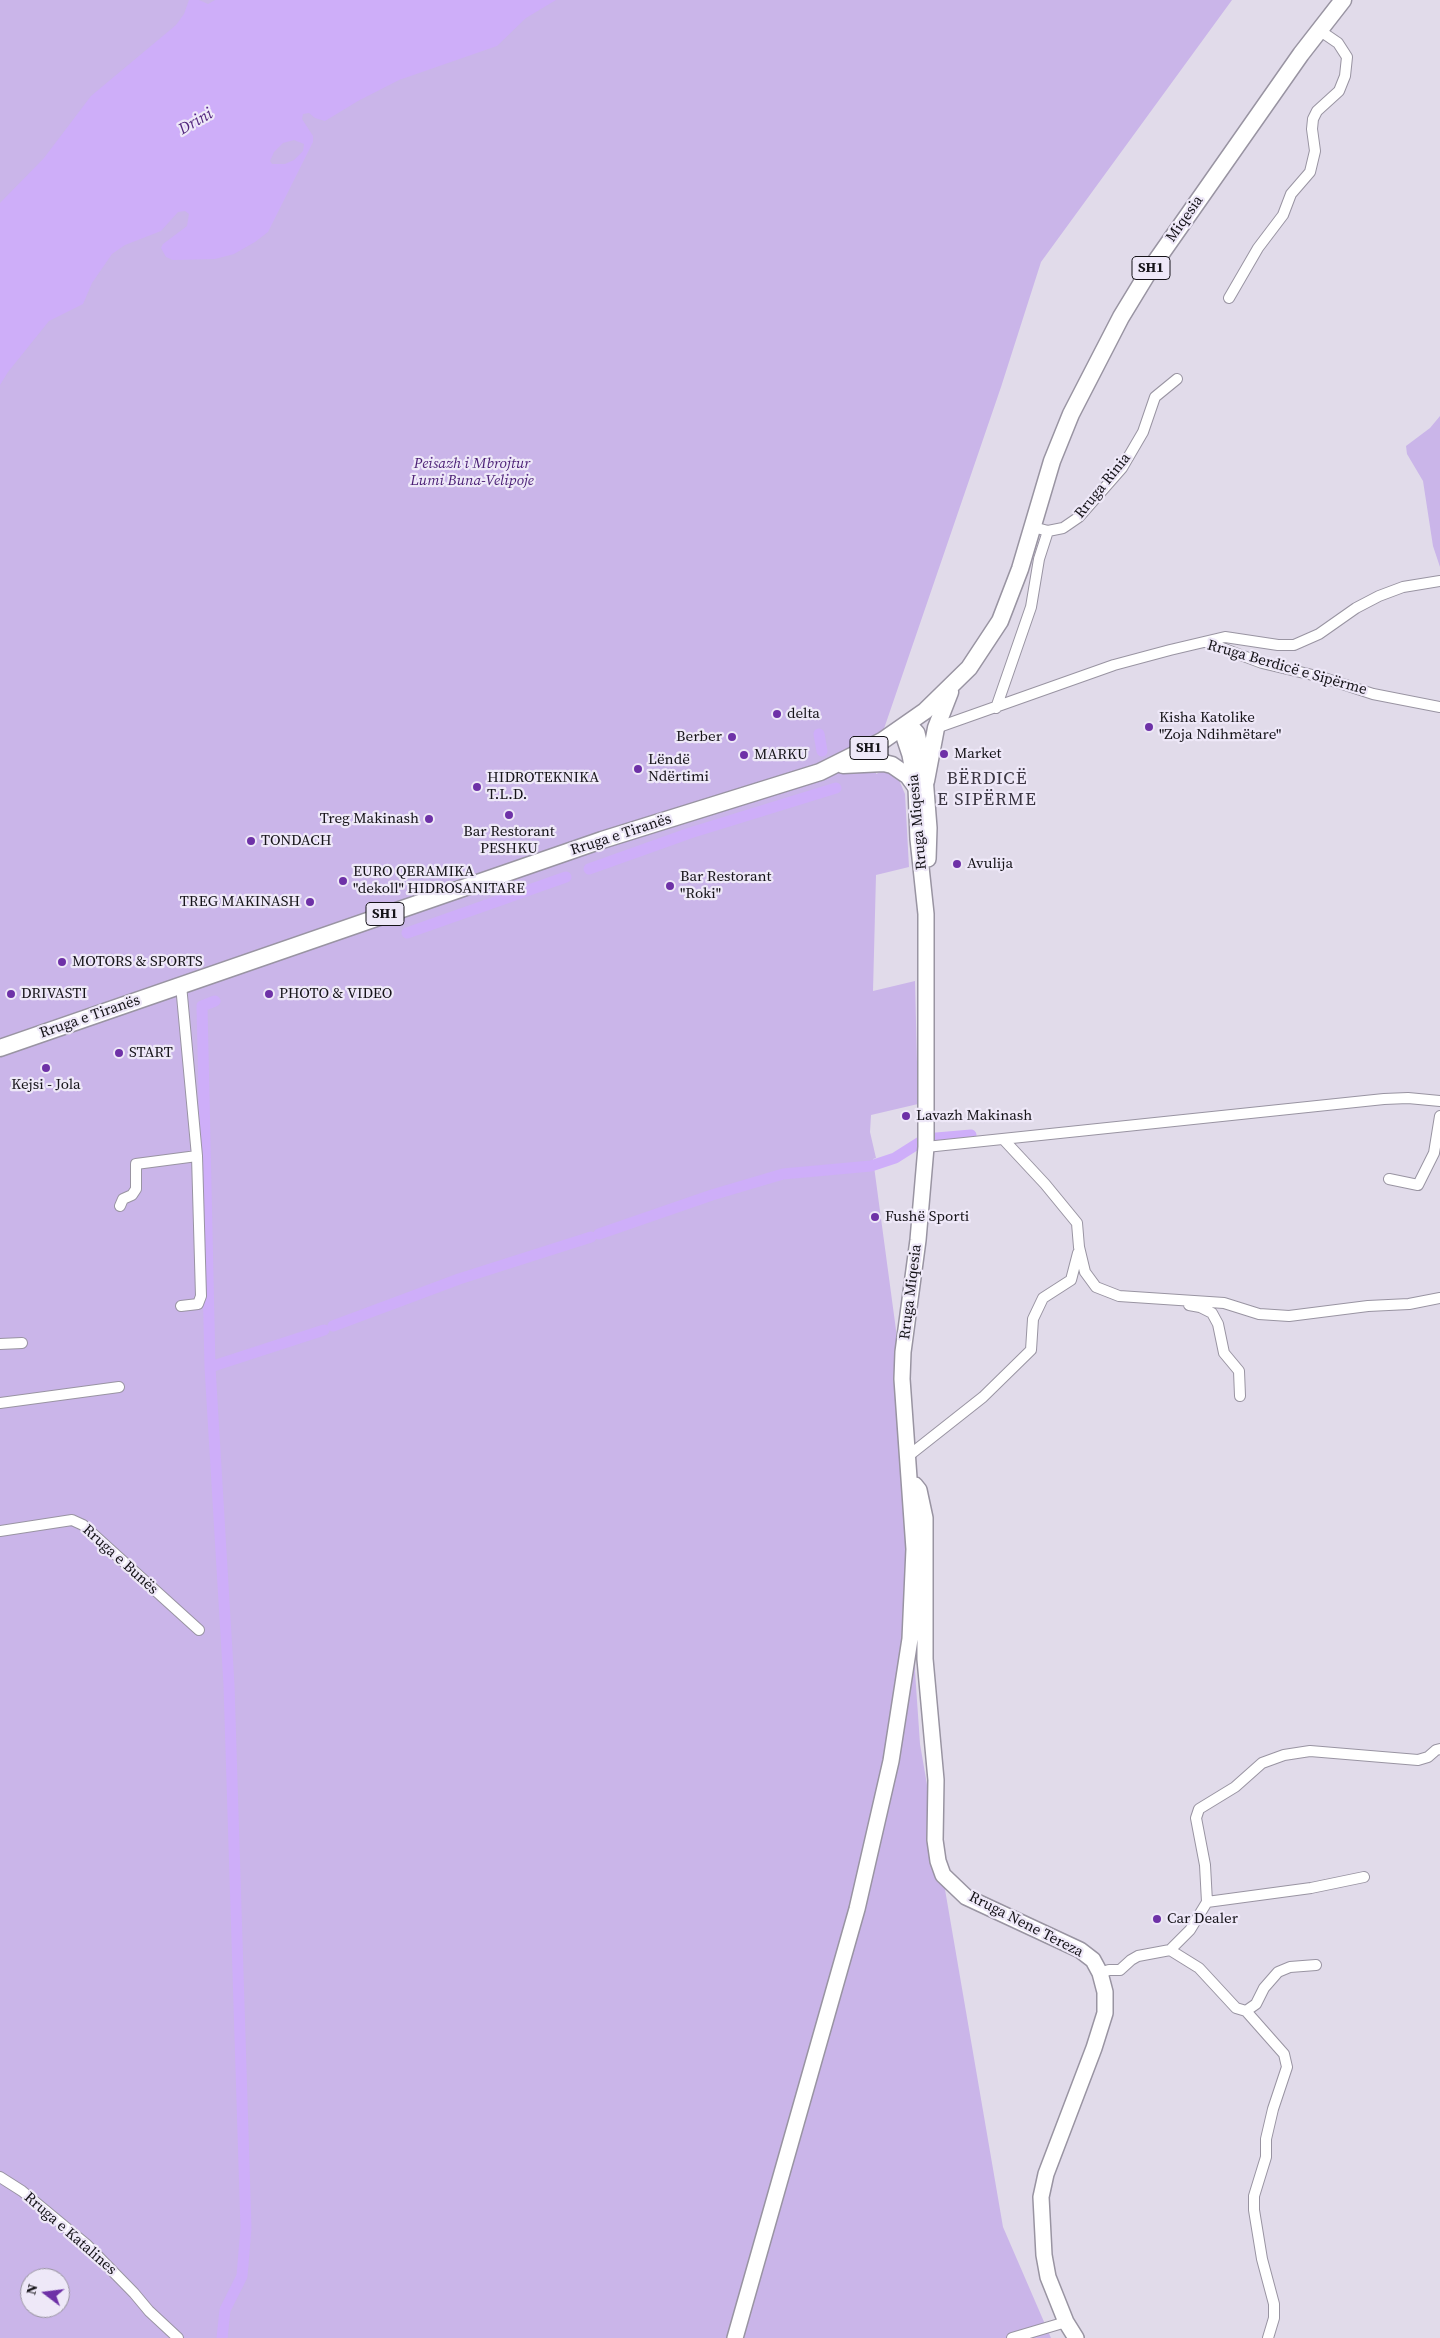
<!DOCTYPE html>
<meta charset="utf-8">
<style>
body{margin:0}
#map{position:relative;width:1440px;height:2338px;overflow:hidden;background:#e1dbea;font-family:"Source Serif 4",serif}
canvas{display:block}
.north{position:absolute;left:20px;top:2268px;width:50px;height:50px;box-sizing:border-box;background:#eee8f8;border:1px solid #97939e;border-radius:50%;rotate:285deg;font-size:14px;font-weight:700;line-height:20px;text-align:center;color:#151318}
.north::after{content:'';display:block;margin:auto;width:18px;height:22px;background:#6e31a7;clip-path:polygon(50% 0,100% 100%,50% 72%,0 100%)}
</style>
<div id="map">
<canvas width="1440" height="2338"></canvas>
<div class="north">N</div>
</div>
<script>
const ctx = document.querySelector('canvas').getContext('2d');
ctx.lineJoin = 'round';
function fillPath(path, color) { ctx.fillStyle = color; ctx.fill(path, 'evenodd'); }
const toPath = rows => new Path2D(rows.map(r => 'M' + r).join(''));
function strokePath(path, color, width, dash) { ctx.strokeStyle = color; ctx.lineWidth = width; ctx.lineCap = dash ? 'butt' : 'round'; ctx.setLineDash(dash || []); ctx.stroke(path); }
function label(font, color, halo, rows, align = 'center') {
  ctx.font = font + ' "Source Serif 4",serif'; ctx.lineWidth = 4.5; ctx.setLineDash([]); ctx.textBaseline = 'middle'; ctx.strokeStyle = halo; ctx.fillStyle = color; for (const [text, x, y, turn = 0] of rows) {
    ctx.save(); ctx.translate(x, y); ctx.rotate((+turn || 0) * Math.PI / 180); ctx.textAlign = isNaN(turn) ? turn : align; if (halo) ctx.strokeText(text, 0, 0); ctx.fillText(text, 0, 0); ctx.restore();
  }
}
const green = toPath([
 [0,0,1232,0,1041,262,1001,387,876,752,876,774,883,771,890,773,899,780,905,794,909,867,876,875,873,991,915,981,918,1104,871,1115,870,1132,876,1158,873,1159,903,1382,906,1540,920,1744,1003,2227,1051,2338,0,2338],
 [30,2278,60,2278,60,2308,30,2308],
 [1440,416,1440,567,1433,546,1423,481,1407,454,1406,446,1430,428]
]);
const water = toPath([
 [189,0,199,0,208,4,215,0,556,0,526,18,497,46,399,80,358,101,325,121,315,118,309,113,303,114,302,119,313,136,313,142,268,232,255,242,234,254,215,259,173,260,166,257,161,248,163,244,187,226,189,214,185,211,178,212,161,231,125,245,112,254,92,283,83,304,49,321,8,372,0,385,0,203,44,158,91,96,176,25,184,14],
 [294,140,304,144,303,151,294,160,285,164,272,164,270,161,274,152,283,143]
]);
const canal = toPath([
 [819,734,822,751],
 [589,869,690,833,836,788],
 [407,933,566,877],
 [215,1001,202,1006,210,1367,229,1685,246,2228,242,2276,225,2310,222,2338],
 [599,1234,712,1195,783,1174,871,1166,895,1158,925,1139,971,1135],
 [333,1326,459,1279,591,1237],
 [210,1367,324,1330]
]);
const street = toPath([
 [1229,298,1258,248,1283,215,1291,194,1310,172,1315,151,1312,129,1313,119,1317,111,1339,91,1345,76,1347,57,1338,43,1319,30],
 [1033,527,1048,531,1063,528,1079,517,1122,468,1143,432,1155,397,1177,379],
 [1206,642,1262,663,1321,677,1373,694,1440,707],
 [996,708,1031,607,1039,559,1048,531],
 [936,728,1114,665,1170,650,1225,637,1278,645,1294,645,1319,634,1356,608,1379,596,1403,587,1440,581],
 [1004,1140,1045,1184,1077,1223,1079,1247,1085,1272,1096,1287,1119,1296,1224,1303,1259,1314,1289,1316,1368,1306,1409,1304,1440,1298],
 [926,1147,1384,1099,1408,1098,1440,1101],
 [1389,1179,1418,1185,1434,1153,1440,1116],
 [120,1206,123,1199,132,1195,136,1189,136,1164,197,1156],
 [1189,1305,1200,1307,1212,1313,1218,1324,1224,1353,1239,1371,1240,1396],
 [181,1306,198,1304,201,1296,197,1156,181,985],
 [0,1344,22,1343],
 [0,1403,119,1387],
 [907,1457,983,1397,1031,1350,1033,1319,1043,1298,1071,1280,1078,1253],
 [0,1531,72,1520,83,1525,199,1630],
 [1207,1902,1311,1888,1364,1877],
 [1170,1950,1199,1968,1236,2008,1246,2011,1256,2004,1264,1988,1278,1972,1290,1967,1316,1965],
 [1100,1973,1109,1970,1120,1970,1131,1960,1138,1956,1170,1950,1190,1930,1207,1902,1205,1865,1196,1818,1199,1809,1235,1787,1262,1763,1284,1755,1310,1751,1418,1760,1428,1757,1436,1750,1440,1749],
 [1246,2011,1284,2054,1287,2067,1273,2109,1266,2139,1266,2157,1254,2196,1254,2210,1262,2259,1274,2304,1274,2318,1268,2338],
 [0,2177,22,2191,86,2244,134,2293,149,2311,178,2338],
 [1012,2338,1066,2322]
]);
const secondary = toPath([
 [908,723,917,733,924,764,929,828,928,859],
 [915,1485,919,1490,925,1518,925,1659,936,1780,935,1840,938,1861,943,1875,966,1897,1080,1950,1093,1960,1100,1973,1105,1992,1105,2013,1094,2048,1046,2174,1041,2197,1044,2255,1048,2277,1066,2322,1076,2338],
 [735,2338,857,1909,891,1761,910,1639,914,1549,902,1379,903,1352,918,1240,926,1147,926,914,918,839,916,787,910,755,901,728]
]);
const primary = toPath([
 [843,765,884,763,892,765,908,776,916,787],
 [926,781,936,728,950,692],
 [0,1048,602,840,820,772,882,741,925,711,969,668,1000,621,1020,569,1052,461,1071,414,1121,317,1149,271,1301,54,1343,0]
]);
const markers = [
 [777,714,5,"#6e31a7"],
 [1149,727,5,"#6e31a7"],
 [732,737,5,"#6e31a7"],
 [944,754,5,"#6e31a7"],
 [744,755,5,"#6e31a7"],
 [638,769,5,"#6e31a7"],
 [477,787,5,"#6e31a7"],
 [509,815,5,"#6e31a7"],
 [429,819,5,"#6e31a7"],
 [251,841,5,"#6e31a7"],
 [957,864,5,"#6e31a7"],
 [343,881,5,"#6e31a7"],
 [670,886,5,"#6e31a7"],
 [310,902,5,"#6e31a7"],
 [62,962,5,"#6e31a7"],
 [11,994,5,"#6e31a7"],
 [269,994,5,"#6e31a7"],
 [119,1053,5,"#6e31a7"],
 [46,1068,5,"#6e31a7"],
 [906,1116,5,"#6e31a7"],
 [875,1217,5,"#6e31a7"],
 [1157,1919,5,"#6e31a7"]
];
const shields = [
 [1151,268,38],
 [869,748,38],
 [385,914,38]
];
const shieldNames = [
 ["SH1",1151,268],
 ["SH1",869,748],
 ["SH1",385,914]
];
const streetNames = [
 ["Miqesia",1185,219,-55],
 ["Rruga Rinia",1103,486,-51],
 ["Rruga Berdicë e Sipërme",1287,668,16],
 ["Rruga Miqesia",918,822,-95],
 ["Rruga e Tiranës",621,835,-18],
 ["Rruga e Tiranës",90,1017,-19],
 ["Rruga Miqesia",911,1292,-83],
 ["Rruga e Bunës",120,1560,42],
 ["Rruga Nene Tereza",1026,1925,27],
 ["Rruga e Katalines",70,2234,41]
];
const parkNames = [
 ["Peisazh i Mbrojtur",472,464],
 ["Lumi Buna-Velipoje",472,481]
];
const poiNames = [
 ["delta",787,714],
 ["Kisha Katolike",1159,718],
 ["\"Zoja Ndihmëtare\"",1159,735],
 ["Berber",722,737,"right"],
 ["Market",954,754],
 ["MARKU",754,755],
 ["Lëndë",648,760],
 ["Ndërtimi",648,777],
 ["HIDROTEKNIKA",487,778],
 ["T.L.D.",487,795],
 ["Treg Makinash",419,819,"right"],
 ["Bar Restorant",509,832,"center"],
 ["PESHKU",509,849,"center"],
 ["TONDACH",261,841],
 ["Avulija",967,864],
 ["EURO QERAMIKA",353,872],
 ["\"dekoll\" HIDROSANITARE",353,889],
 ["Bar Restorant",680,877],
 ["\"Roki\"",680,894],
 ["TREG MAKINASH",300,902,"right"],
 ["MOTORS & SPORTS",72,962],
 ["DRIVASTI",21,994],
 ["PHOTO & VIDEO",279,994],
 ["START",129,1053],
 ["Kejsi - Jola",46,1085,"center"],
 ["Lavazh Makinash",916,1116],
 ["Fushë Sporti",885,1217],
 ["Car Dealer",1167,1919]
];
const waterNames = [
 ["Drini",196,122,-30]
];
const quarterNames = [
 ["BËRDICË",987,779],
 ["E SIPËRME",987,800]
];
fillPath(green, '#cab5e9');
fillPath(water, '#ceaef9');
strokePath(canal, '#ceaef9', 11);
strokePath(street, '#9994a2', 12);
strokePath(secondary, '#9994a2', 18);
strokePath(primary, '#9994a2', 19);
strokePath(street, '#fff', 10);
strokePath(secondary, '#fff', 15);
strokePath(primary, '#fff', 16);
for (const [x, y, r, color] of markers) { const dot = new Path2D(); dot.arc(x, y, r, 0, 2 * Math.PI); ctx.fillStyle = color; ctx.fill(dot); strokePath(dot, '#eee8f8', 2); }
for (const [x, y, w] of shields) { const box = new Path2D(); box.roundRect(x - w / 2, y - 11.5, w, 23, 4); ctx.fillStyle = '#eee8f8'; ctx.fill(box); strokePath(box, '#151318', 1); }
label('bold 14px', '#151318', null, shieldNames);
label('15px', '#151318', '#eee8f8', streetNames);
label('italic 15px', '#4a1e74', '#eee8f8', parkNames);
label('15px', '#151318', '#eee8f8', poiNames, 'left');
label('italic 16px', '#53287e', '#eee8f8', waterNames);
ctx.letterSpacing = '1px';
label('18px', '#3a3541', '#eee8f8', quarterNames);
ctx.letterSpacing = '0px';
</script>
